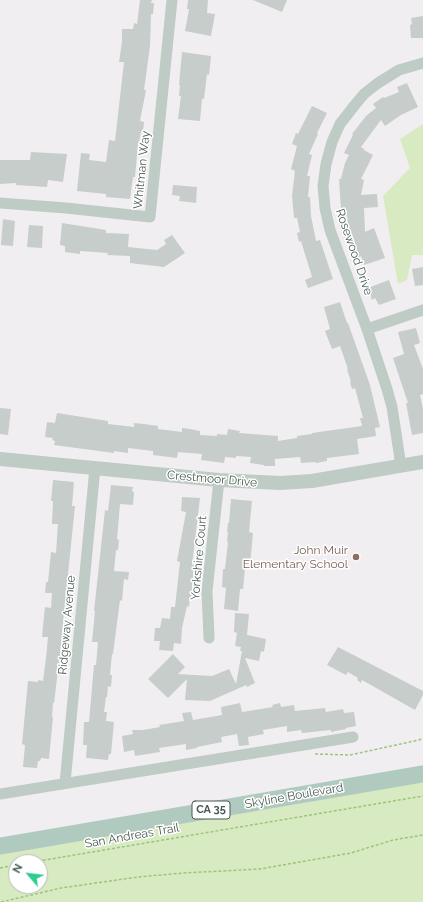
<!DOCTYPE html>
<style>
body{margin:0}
#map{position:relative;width:423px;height:902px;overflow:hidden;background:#f1eef1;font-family:Raleway,sans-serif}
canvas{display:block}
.north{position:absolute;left:8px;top:854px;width:40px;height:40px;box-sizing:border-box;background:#fff;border:1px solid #b6bdb9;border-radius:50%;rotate:298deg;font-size:11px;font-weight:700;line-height:16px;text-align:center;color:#485a51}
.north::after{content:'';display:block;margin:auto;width:14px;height:18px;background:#2ccd8e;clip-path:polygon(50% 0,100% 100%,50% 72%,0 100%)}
</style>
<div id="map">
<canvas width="423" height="902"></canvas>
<div class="north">N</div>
</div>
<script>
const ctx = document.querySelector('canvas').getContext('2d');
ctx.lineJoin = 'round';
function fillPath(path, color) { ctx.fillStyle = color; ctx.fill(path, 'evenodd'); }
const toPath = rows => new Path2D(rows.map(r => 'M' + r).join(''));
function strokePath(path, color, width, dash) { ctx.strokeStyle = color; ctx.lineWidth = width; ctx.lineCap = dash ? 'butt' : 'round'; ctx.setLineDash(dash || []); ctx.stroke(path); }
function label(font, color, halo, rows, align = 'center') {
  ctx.font = font + ' Raleway,sans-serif'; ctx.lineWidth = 3; ctx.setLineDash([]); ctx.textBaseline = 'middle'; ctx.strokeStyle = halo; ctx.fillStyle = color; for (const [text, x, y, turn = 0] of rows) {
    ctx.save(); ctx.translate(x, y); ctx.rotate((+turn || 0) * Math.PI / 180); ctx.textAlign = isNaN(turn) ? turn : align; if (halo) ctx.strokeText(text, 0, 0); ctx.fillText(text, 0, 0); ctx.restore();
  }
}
const green = toPath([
 [423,124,423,255,412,255,407,280,398,284,383,196,410,168,400,139],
 [423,774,423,902,0,902,0,846],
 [16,862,40,862,40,886,16,886]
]);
const building = toPath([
 [140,0,152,0,151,3,154,3,153,14,151,14,150,46,144,90,146,90,140,121,144,122,143,132,141,131,139,143,138,143,135,177,133,177,130,199,106,197,106,194,77,191,81,153,90,154,89,160,106,162,109,140,115,141,124,62,119,62,122,42,122,29,133,29,134,23,137,24],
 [188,0,208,0,207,13,215,14,211,36,185,31,189,9,187,9],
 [253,0,287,0,282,12],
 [423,16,423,38,411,38,410,25,412,24,411,18],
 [182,52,211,56,209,75,207,74,204,99,202,99,200,121,178,119,181,96,179,96,180,85,179,85],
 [407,83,418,107,401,115,385,126,381,120,361,147,364,149,364,150,373,155,361,179,364,180,361,195,377,194,378,207,364,208,365,232,374,228,385,258,364,265,361,256,358,258,346,227,348,227,347,212,346,209,341,209,339,179,341,179,345,163,349,155,344,153,353,135,352,134,366,116,376,108,373,104,383,97,384,98,399,92,397,87],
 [312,106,327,113,317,133,318,134,309,154,312,155,307,176,310,176,308,197,310,197,311,216,316,241,320,240,333,279,308,288,305,280,312,277,301,241,299,242,297,233,300,232,297,218,294,218,292,196,295,171,291,169,297,146,292,144,296,133,298,134],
 [31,152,67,154,63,182,48,180,47,187,16,185,16,183,0,184,0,160,30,160],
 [173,185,197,187,196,203,179,201,180,196,172,195],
 [3,219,15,221,13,246,1,245],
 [62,223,106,230,106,233,129,234,128,247,157,250,166,244,164,240,172,235,185,253,164,267,130,263,130,256,107,255,108,253,80,251,80,254,65,252,65,246,60,245],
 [29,225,43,226,42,248,27,247],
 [423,267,423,285,415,286,412,269],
 [389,280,396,299,379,305,375,298,372,300,368,288],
 [340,302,347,323,348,323,370,385,380,427,375,428,376,436,357,439,359,454,327,458,327,461,316,463,315,462,301,463,300,457,275,459,275,466,264,466,264,465,250,463,251,457,236,456,236,458,225,457,224,463,201,460,202,454,178,452,177,458,153,455,153,451,128,448,128,453,114,451,114,453,54,445,55,441,52,440,53,438,45,437,47,422,55,423,57,413,108,421,108,424,134,427,134,423,144,424,158,426,158,429,182,432,182,428,190,429,200,431,200,435,217,436,217,434,227,435,228,429,240,431,239,433,278,436,278,441,297,438,297,436,312,434,312,433,362,426,360,418,363,418,355,388,352,389,350,382,351,382,347,369,348,369,340,346,332,349,325,331,330,329,324,307],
 [416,328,420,343,414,345,423,369,423,394,420,395,423,409,423,433,412,435,406,403,408,403,393,358,404,354,398,332],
 [0,408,11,409,8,435,0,434],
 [53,480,74,482,72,506,75,506,59,662,54,703,53,703,52,717,53,717,49,759,41,758,40,761,38,761,37,768,23,767,25,745,22,744,28,681,38,682,38,680,43,681,46,658,48,637,42,637,43,626,45,607,51,608,52,593,45,593,46,582,48,582,51,552,56,553,58,524,52,524,53,501,51,501],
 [111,485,133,487,132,491,134,492,133,505,120,504,117,539,119,540,118,550,116,550,114,571,129,572,128,580,124,579,122,601,120,600,113,654,112,654,110,675,112,675,111,687,108,686,107,697,106,697,104,712,107,712,106,721,114,722,111,754,109,754,108,760,86,758,87,745,83,745,84,722,89,722,94,665,96,665,98,642,92,642,95,611,94,611,105,510,108,511],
 [182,497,200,498,192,565,194,565,191,597,190,597,189,607,187,606,182,628,181,644,174,643,173,651,159,650,160,641,154,641,155,628,160,628,162,618,170,619,171,607,175,607,180,562,177,561,186,512,181,511],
 [231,499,252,501,249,532,253,533,250,566,249,566,248,568,245,568,243,589,240,589,238,611,224,609,226,588,222,587,223,569,225,569,228,542,227,542,228,532,227,532,228,523,229,523],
 [235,613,249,614,247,635,266,639,264,652,261,651,259,661,245,658,255,683,247,687,246,685,210,701,185,700,187,679,168,698,148,679,173,654,185,667,178,674,212,676,229,669,236,684,242,651,240,651,241,647,235,646,237,633,234,632],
 [338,647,423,691,423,695,415,710,362,680,361,683,357,680,358,678,348,672,346,675,327,665],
 [240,703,242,712,273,707,272,705,280,703,281,707,294,705,295,711,325,708,326,712,343,709,344,713,354,712,356,726,346,728,346,729,331,732,331,730,302,733,301,730,287,732,287,726,263,730,264,734,248,737,249,745,239,746,237,734,221,737,222,742,197,747,197,748,186,750,186,744,159,748,160,752,135,756,134,750,124,752,122,736,133,734,132,730,143,730,160,727,159,725,184,721,182,713,191,712,193,720,222,715,221,707]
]);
const path = toPath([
 [315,754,350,755,419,740,423,738],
 [33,862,423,796],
 [0,868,16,865],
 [1,902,61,888,138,877,183,873,260,869,351,853,393,840,423,835]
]);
const minor = toPath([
 [0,203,66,208,150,217,172,0],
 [367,329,423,310],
 [401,466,392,407,387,389,367,329,330,230,325,208,323,186,326,164,332,142,340,124,354,106,364,94,378,83,399,70,423,63],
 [209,638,207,591,219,480],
 [65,783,95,468],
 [0,794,353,737]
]);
const tertiary = toPath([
 [0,459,219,480,280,483,312,481,423,462]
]);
const primary = toPath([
 [0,846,423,774]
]);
const markers = [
 [356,557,4,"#8d6e63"]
];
const shields = [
 [211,810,38]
];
const shieldNames = [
 ["CA 35",211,810]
];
const streetNames = [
 ["Whitman Way",142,170,-84],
 ["Rosewood Drive",354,252,71],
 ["Crestmoor Drive",212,479,5],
 ["Yorkshire Court",199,558,-85],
 ["Ridgeway Avenue",67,625,-85],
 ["Skyline Boulevard",294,796,-10],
 ["San Andreas Trail",132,836,-10]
];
const educationNames = [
 ["John Muir",348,550],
 ["Elementary School",348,564]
];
fillPath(green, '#d8eac1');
fillPath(building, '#c6cdcb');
strokePath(path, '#9dc47d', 1.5, [3, 2]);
strokePath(minor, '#beccc5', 11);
strokePath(tertiary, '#beccc5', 14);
strokePath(primary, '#b1cabf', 17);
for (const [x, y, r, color] of markers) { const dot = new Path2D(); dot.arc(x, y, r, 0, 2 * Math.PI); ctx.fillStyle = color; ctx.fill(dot); strokePath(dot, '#fff', 1.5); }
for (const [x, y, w] of shields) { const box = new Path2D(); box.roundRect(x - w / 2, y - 9, w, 18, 3); ctx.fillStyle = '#fff'; ctx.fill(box); strokePath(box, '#485a51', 1); }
label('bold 11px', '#485a51', null, shieldNames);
label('12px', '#485a51', '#fff', streetNames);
label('12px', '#785e54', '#fff', educationNames, 'right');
</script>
